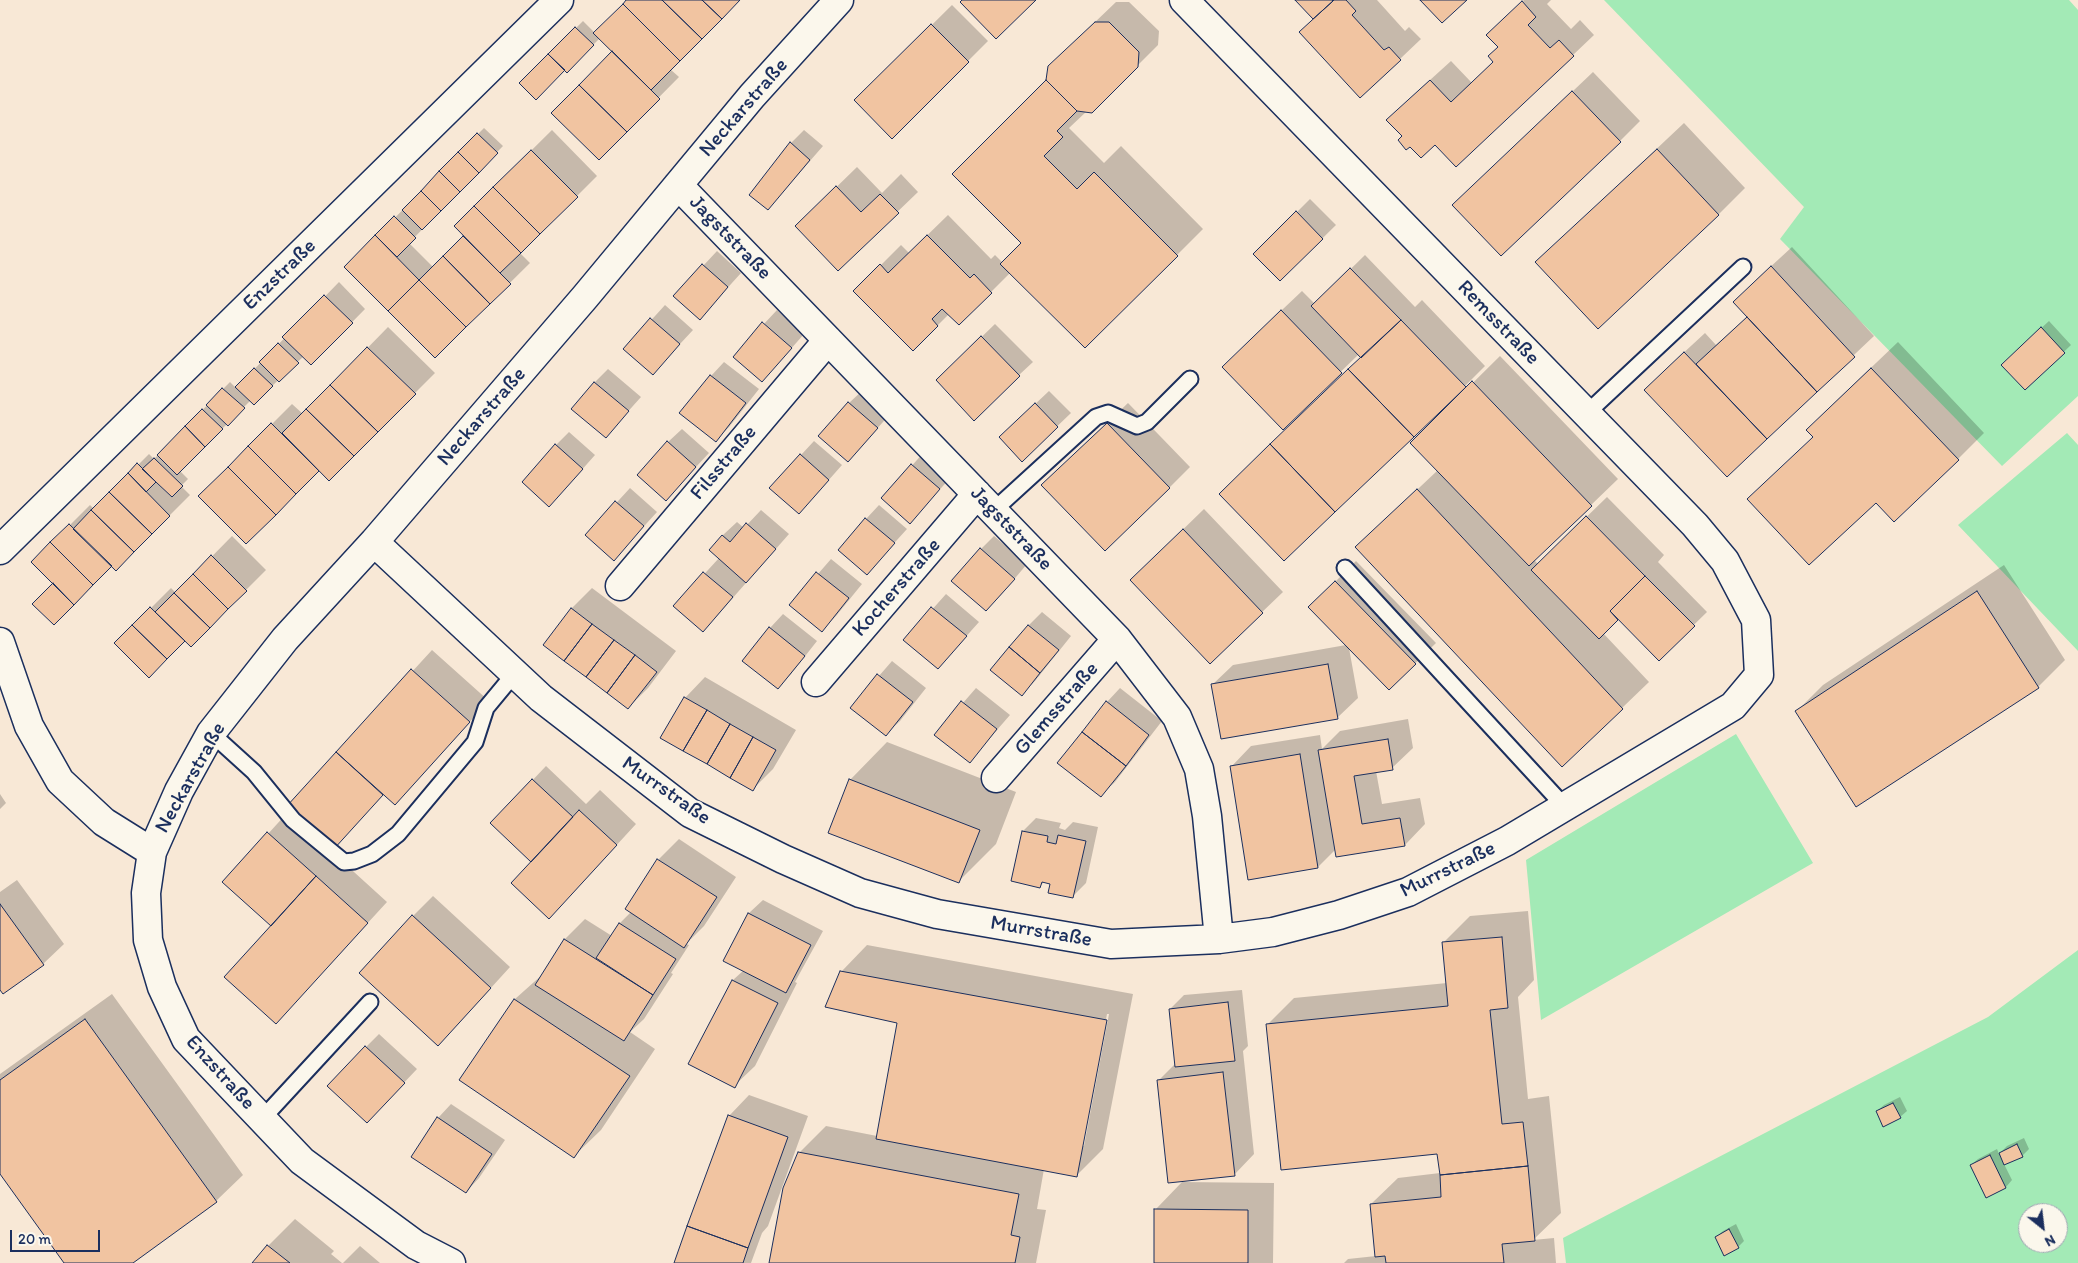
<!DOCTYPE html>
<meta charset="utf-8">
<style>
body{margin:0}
#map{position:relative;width:2078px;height:1263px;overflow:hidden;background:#f8e8d6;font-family:Itim,sans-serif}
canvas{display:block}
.north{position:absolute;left:2018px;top:1203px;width:50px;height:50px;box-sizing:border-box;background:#fbf7ec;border:1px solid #a1a7b3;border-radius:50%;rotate:151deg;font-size:14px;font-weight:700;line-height:20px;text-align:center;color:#1b2f5e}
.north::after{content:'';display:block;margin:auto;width:18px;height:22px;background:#1b2f5e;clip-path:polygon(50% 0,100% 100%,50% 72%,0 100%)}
.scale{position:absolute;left:10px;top:1230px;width:90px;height:22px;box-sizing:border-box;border:2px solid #1b2f5e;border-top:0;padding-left:6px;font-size:15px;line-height:18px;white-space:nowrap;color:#1b2f5e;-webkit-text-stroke:4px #fbf7ec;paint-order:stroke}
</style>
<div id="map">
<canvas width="2078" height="1263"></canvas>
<div class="north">N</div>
<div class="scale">20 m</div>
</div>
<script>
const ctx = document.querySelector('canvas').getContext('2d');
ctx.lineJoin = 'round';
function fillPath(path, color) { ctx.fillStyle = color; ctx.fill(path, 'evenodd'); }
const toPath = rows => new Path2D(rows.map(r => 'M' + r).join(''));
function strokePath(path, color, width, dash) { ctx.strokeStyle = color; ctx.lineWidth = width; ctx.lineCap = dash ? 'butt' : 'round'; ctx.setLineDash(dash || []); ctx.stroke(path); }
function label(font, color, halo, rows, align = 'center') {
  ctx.font = font + ' Itim,sans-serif'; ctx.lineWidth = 4.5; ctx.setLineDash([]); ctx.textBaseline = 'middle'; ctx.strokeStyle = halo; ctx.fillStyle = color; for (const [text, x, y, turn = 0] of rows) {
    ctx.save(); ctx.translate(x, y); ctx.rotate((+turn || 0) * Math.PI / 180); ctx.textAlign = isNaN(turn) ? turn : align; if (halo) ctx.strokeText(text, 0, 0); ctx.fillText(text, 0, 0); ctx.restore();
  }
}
const green = toPath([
 [1604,0,2069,0,2078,10,2078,396,2002,466,1780,239,1804,207],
 [2067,433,2078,445,2078,651,1958,525],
 [1736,734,1813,863,1541,1020,1526,860],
 [2078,950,2078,1263,1566,1263,1563,1238,1988,1017],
 [2028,1213,2058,1213,2058,1243,2028,1243]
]);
const shadow = toPath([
 [628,0,739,0,670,69,679,77,599,158,614,51,600,38,567,71,565,69,521,83,583,21,595,33],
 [1297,0,1377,0,1405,31,1409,27,1421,39,1360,97,1314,19],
 [1524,0,1551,0,1547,4,1571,29,1580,20,1594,35,1573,55,1435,143,1403,136,1408,100,1451,61,1472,83,1495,62,1508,15],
 [1116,2,1129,2,1159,31,1158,45,1091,112,1087,111,1069,128,1104,163,1121,146,1203,229,1085,347,1011,272,959,324,949,314,913,350,855,291,901,245,909,253,948,215,991,259,995,255,1003,263,1023,243,1048,80,1070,46],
 [952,5,988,41,892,137,856,100],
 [1593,72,1640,121,1620,141,1474,185],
 [1684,123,1745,188,1718,215,1564,236],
 [484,128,503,146,409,243,433,267,465,236,455,226,552,130,597,176,520,253,530,263,435,357,346,267],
 [804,130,823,146,768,209,791,143],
 [857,167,882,193,901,174,918,192,838,269,817,206],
 [1310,199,1336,225,1280,280,1255,254],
 [1792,247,1874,336,1727,475,1666,369,1705,333,1716,345,1748,316,1755,281],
 [717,251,741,273,713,304,675,296],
 [1365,255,1415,307,1422,300,1485,366,1465,386,1362,357,1359,354,1283,428,1244,346,1302,291,1315,304],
 [339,282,365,309,311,364,304,356,254,403,251,400,180,471,188,479,181,486,190,495,116,569,112,565,54,583,33,562,90,505,94,509,149,454,154,459,230,382,236,388],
 [665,305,693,330,653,373,625,349],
 [777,310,804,334,775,367,734,356],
 [2049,321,2071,345,2025,389,2009,358],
 [995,324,1033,362,1019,375,937,380],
 [388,327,435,373,329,479,320,469,246,543,200,496,292,404,303,414],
 [1898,342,1984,433,1958,459,1814,436,1834,403],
 [1500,356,1618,479,1534,560,1538,564,1607,497,1664,555,1658,562,1707,612,1659,659,1618,618,1603,633,1649,682,1622,708,1384,521,1438,470,1412,443],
 [724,362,759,389,729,427,716,440,711,376],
 [608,369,641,397,606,436,594,383],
 [863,390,890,414,861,447,849,403],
 [1049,391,1071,413,1022,460,1014,424],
 [1128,403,1190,467,1169,488,1063,465],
 [682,429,709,453,666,499,668,442],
 [569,432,595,455,563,491,556,445],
 [814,441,842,465,812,499,801,455],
 [925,451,953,475,910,522,883,498],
 [630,488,657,512,614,559,587,535],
 [879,505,907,529,867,573,866,519],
 [1204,509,1283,592,1210,662,1131,580],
 [761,510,789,534,716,617,675,606,719,558,711,550,723,535,737,522,744,528],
 [232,536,266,570,191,645,185,640,116,643,171,588,176,593],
 [994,536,1027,564,1000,596,981,549],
 [831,559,862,584,836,616,822,630,791,605],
 [1356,561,1436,643,1389,689,1349,648,1358,698,1337,718,1212,685,1233,665,1346,645,1330,587],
 [2004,565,2065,660,2038,687,1856,805,1797,711,1823,685],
 [592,588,676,651,648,688,628,708,544,645,572,608],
 [946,594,979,622,938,668,905,640],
 [1042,612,1071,636,1035,681,1022,694,1029,625],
 [783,614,817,641,791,674,778,688,770,628],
 [432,650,489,701,394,804,384,794,333,848,288,807],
 [892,661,926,688,900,721,886,734,852,707],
 [705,677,796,730,773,769,753,789,685,698],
 [976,688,1010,715,970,761,936,734],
 [1120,688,1162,721,1115,782,1101,795,1107,702],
 [1408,719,1413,748,1392,768,1376,771,1382,804,1420,798,1425,824,1405,845,1336,849,1318,867,1249,878,1231,767,1251,746,1320,735,1322,749,1340,731],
 [887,742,1016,792,996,844,959,881,850,780],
 [546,766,586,804,600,790,636,824,569,897,492,823],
 [0,794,6,803,0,809],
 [288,812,387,902,276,1023,273,926,224,882],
 [1036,818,1061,823,1059,828,1065,830,1073,822,1098,827,1086,883,1073,896,1051,883,1044,882,1040,886,1023,831],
 [679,839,736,877,704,926,686,944,689,945,671,973,673,974,644,1019,630,1032,655,1049,601,1130,574,1156,461,1080,515,999,543,974,565,939,585,919,612,936,620,923,631,912,626,909,658,860],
 [17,880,64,944,43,964,0,988,0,892],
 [433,896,510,967,458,1024,413,916],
 [763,900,823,931,795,982,797,983,755,1066,734,1086,690,1063,733,980,744,970,725,960,749,913],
 [1528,911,1534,980,1518,997,1528,1099,1549,1096,1561,1213,1533,1240,1554,1238,1556,1263,1344,1263,1348,1259,1376,1256,1371,1204,1398,1178,1440,1173,1438,1153,1267,1025,1294,998,1447,983,1443,943,1470,916],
 [867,945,1133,994,1103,1149,1077,1175,1044,1169,1037,1209,1046,1210,1036,1263,771,1263,799,1153,826,1126,877,1136,898,1022,841,972],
 [1107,1014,1109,1014,1084,1146,1082,1146],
 [1242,990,1248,1046,1243,1051,1254,1154,1234,1175,1159,1080,1176,1063,1170,1009,1184,995],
 [112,994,243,1175,216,1201,131,1263,65,1263,0,1172,0,1074],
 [379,1034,417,1069,380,1108,366,1047],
 [749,1095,808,1116,768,1226,762,1233,751,1263,675,1263,729,1116],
 [1900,1097,1907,1111,1900,1117,1877,1111,1884,1105],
 [451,1104,505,1140,479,1178,466,1192,438,1118],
 [2024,1138,2029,1149,2022,1156,2004,1164,2012,1180,2006,1187,1986,1196,1971,1165,1978,1159,1997,1149,1999,1154,2007,1146],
 [1182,1182,1274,1183,1273,1263,1155,1263,1156,1209],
 [295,1219,334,1251,331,1254,342,1263,254,1263,268,1246],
 [1736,1224,1744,1241,1738,1247,1716,1237,1723,1231],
 [360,1246,380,1263,343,1263]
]);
const building = toPath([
 [626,0,662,0,702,39,680,61,623,4,626,0],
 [662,0,702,0,722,19,702,39,662,0],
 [702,0,740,0,722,19,702,0],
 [962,0,1036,0,996,39,960,2,962,0],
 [1295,0,1332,0,1333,1,1313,19,1295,0],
 [1334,0,1346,0,1356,11,1352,15,1384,50,1389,47,1401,60,1360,98,1299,32,1334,0],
 [1420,0,1467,0,1442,23,1420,0],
 [1522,1,1536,17,1528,25,1550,48,1559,40,1574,56,1456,167,1435,145,1421,158,1410,147,1406,150,1398,140,1402,136,1386,120,1430,80,1451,102,1493,62,1488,56,1498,47,1486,35,1522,1],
 [623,4,680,61,651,90,593,33,623,4],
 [1095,22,1109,22,1139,52,1138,67,1092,113,1077,111,1046,80,1048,66,1095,22],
 [931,24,969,62,892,139,854,100,931,24],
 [575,27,594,45,567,73,548,54,575,27],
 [612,51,660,99,627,132,579,85,612,51],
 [548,54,565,70,536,100,519,83,548,54],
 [1046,80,1077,111,1057,131,1063,137,1044,156,1077,189,1094,172,1178,256,1085,348,1000,264,1021,243,952,174,1046,80],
 [579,85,627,132,599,160,551,113,579,85],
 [1572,91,1621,142,1501,256,1452,205,1572,91],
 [477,133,498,153,479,173,458,152,477,133],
 [790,142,810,160,768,210,749,195,790,142],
 [1657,149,1719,215,1598,329,1535,262,1657,149],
 [531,150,578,197,540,234,493,187,531,150],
 [458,152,479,173,460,192,439,171,458,152],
 [439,171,460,192,441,211,421,191,439,171],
 [836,186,861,212,880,194,899,213,838,271,795,226,836,186],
 [493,187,540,234,521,253,474,206,493,187],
 [421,191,441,211,422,230,402,210,421,191],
 [474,206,521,253,500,273,454,226,474,206],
 [1296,211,1323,239,1280,281,1253,254,1296,211],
 [394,216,416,238,397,257,375,235,394,216],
 [375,235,419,280,388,311,344,267,375,235],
 [927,235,970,278,974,274,992,293,959,325,942,309,932,319,938,326,913,351,853,291,880,264,888,273,927,235],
 [463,236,511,284,490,304,443,256,463,236],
 [443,256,490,304,466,327,419,280,443,256],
 [702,264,728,287,700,320,673,296,702,264],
 [1771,266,1855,357,1817,392,1733,302,1771,266],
 [1350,268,1401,320,1361,358,1311,306,1350,268],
 [419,280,466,327,435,358,388,311,419,280],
 [324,295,353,323,311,365,282,337,324,295],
 [1281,310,1342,373,1283,430,1222,367,1281,310],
 [1747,317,1817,392,1767,439,1696,364,1747,317],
 [650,318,680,344,653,375,623,349,650,318],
 [1401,320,1466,387,1414,437,1348,369,1401,320],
 [762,322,792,348,762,382,733,357,762,322],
 [2041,327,2065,353,2025,390,2001,365,2041,327],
 [981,336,1020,376,974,421,936,380,981,336],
 [278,343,299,363,279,382,259,362,278,343],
 [367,347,416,394,378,432,330,385,367,347],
 [1684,352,1767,439,1727,477,1644,390,1684,352],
 [254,368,273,386,254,405,235,387,254,368],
 [1871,368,1959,460,1894,522,1876,503,1809,565,1747,499,1813,437,1806,430,1871,368],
 [1348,369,1414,437,1335,512,1270,444,1348,369],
 [710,375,746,403,716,442,679,413,710,375],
 [1472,381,1592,506,1529,566,1410,443,1472,381],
 [594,382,629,411,606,438,571,409,594,382],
 [330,385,378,432,354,456,306,409,330,385],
 [222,388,245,408,228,426,206,405,222,388],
 [848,402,878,428,848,462,818,436,848,402],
 [1035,403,1058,427,1022,462,999,437,1035,403],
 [202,409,223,429,205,447,185,426,202,409],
 [306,409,354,456,329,481,282,433,306,409],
 [271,423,319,471,296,494,248,446,271,423],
 [1107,423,1170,488,1105,551,1041,485,1107,423],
 [185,426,205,447,177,475,157,455,185,426],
 [667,441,696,467,666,501,637,475,667,441],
 [555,444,583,469,549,507,522,482,555,444],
 [1270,444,1335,512,1284,561,1219,494,1270,444],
 [248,446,296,494,276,515,228,467,248,446],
 [800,454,829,480,799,514,769,488,800,454],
 [154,458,183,486,172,497,142,469,154,458],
 [137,463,156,482,146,492,128,473,137,463],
 [911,464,940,489,910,524,881,498,911,464],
 [228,467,276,515,246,544,198,496,228,467],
 [128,473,170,516,152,534,109,492,128,473],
 [1417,489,1623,709,1562,767,1355,547,1417,489],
 [109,492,152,534,134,552,91,510,109,492],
 [615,501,644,526,614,561,585,535,615,501],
 [91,510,134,552,116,571,73,529,91,510],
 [1586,516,1645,576,1610,611,1618,620,1599,639,1531,570,1586,516],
 [865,518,895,543,867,575,838,550,865,518],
 [746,523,776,549,746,583,709,550,722,535,730,542,746,523],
 [69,524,112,566,93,585,50,542,69,524],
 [1183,529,1263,613,1210,664,1130,580,1183,529],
 [50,542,93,585,74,605,31,562,50,542],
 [980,548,1015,579,986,611,951,581,980,548],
 [211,555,247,591,228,609,193,574,211,555],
 [703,572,733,597,703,632,673,606,703,572],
 [816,572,849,598,822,632,789,605,816,572],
 [193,574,228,609,210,628,174,593,193,574],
 [1645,576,1695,626,1659,661,1610,611,1645,576],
 [1335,581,1416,664,1389,690,1308,607,1335,581],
 [53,583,74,605,54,625,32,604,53,583],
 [1977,591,2039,688,1856,807,1795,711,1977,591],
 [174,593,210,628,191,647,155,612,174,593],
 [150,607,185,641,167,659,132,625,150,607],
 [931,607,967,636,938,669,903,640,931,607],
 [571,608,592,624,564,661,543,645,571,608],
 [592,624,614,640,586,677,564,661,592,624],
 [132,625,167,659,149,678,114,643,132,625],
 [1028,625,1059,650,1040,673,1009,647,1028,625],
 [769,627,805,656,778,689,742,661,769,627],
 [614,640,635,655,607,693,586,677,614,640],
 [1009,647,1040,673,1022,696,990,670,1009,647],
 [635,655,657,672,628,709,607,693,635,655],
 [1328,664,1338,719,1221,739,1211,684,1328,664],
 [411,669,470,722,395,805,336,752,411,669],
 [877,674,913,702,886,736,850,708,877,674],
 [684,697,707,710,683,751,660,738,684,697],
 [961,701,997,729,970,763,934,735,961,701],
 [1106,701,1149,735,1126,766,1082,732,1106,701],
 [707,710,730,724,707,764,683,751,707,710],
 [730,724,753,737,730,778,707,764,730,724],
 [1082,732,1126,766,1101,797,1057,763,1082,732],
 [753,737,776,750,753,791,730,778,753,737],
 [1388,739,1393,770,1354,776,1362,824,1400,818,1405,846,1336,857,1318,750,1388,739],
 [336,752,383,795,333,850,286,807,336,752],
 [1300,754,1318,868,1248,880,1230,766,1300,754],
 [532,779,573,817,531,862,490,823,532,779],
 [849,779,980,830,959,883,828,833,849,779],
 [579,810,617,845,549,919,511,883,579,810],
 [1022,831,1048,836,1047,842,1056,844,1058,835,1086,841,1073,898,1048,893,1050,884,1042,882,1040,888,1011,881,1022,831],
 [267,832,316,876,271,926,222,882,267,832],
 [657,859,717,897,684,948,625,909,657,859],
 [316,876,368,923,276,1024,224,977,316,876],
 [0,904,44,965,3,994,0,990,0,904],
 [748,913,811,945,786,993,723,961,748,913],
 [412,915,491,988,438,1046,359,973,412,915],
 [619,923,676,959,653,995,596,958,619,923],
 [1502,937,1508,1008,1490,1010,1502,1124,1523,1122,1528,1166,1440,1175,1437,1154,1281,1170,1266,1024,1448,1006,1442,942,1502,937],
 [564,939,653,995,624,1041,535,985,564,939],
 [840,971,1107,1020,1077,1177,876,1139,897,1023,825,1007,840,971],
 [732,980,778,1003,735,1088,688,1064,732,980],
 [514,999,630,1076,574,1158,459,1080,514,999],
 [1228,1002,1235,1061,1175,1067,1169,1009,1228,1002],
 [85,1019,217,1202,133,1263,64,1263,0,1174,0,1080,85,1019],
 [365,1046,405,1083,367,1123,327,1086,365,1046],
 [1223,1072,1235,1176,1168,1183,1157,1080,1223,1072],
 [1893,1103,1901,1118,1883,1127,1876,1111,1893,1103],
 [728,1115,788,1137,748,1248,687,1226,728,1115],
 [437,1117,492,1154,466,1193,411,1157,437,1117],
 [2017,1144,2023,1157,2004,1165,1999,1153,2017,1144],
 [798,1152,1019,1194,1011,1235,1020,1237,1015,1263,769,1263,783,1188,798,1152],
 [1990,1155,2006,1188,1986,1198,1970,1165,1990,1155],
 [1528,1166,1535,1241,1502,1244,1504,1263,1386,1263,1385,1256,1375,1257,1370,1204,1441,1197,1440,1175,1528,1166],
 [1154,1209,1248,1210,1248,1263,1154,1263,1154,1209],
 [687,1226,748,1248,743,1263,674,1263,687,1226],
 [1729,1229,1739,1248,1724,1256,1715,1237,1729,1229],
 [267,1245,290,1263,252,1263,267,1245]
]);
const lane = toPath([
 [1587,413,1743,267],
 [993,511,1096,417,1108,413,1137,426,1147,422,1190,379],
 [1345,568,1565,807],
 [211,733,254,772,293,820,344,862,354,861,372,854,398,834,475,742,486,708,515,673],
 [262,1119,370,1002]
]);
const street = toPath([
 [678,185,1117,639,1177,717,1199,769,1207,816,1219,939],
 [374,542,541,698,690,813,783,859,860,893,937,914,1111,944,1219,939,1273,932,1339,915,1408,892,1507,841,1733,706,1759,675,1756,620,1725,561,1695,525,1184,0],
 [0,550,559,0],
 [620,586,828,340],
 [0,642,29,726,60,781,104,822,152,852],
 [816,682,977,494],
 [996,778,1117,639],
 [451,1263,416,1245,302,1161,186,1039,162,987,148,940,146,893,152,852,179,791,211,733,285,639,374,542,585,297,752,96,839,0]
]);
const streetNames = [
 ["Neckarstraße",744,108,-49],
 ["Jagststraße",730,238,46],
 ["Enzstraße",280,275,-44],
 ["Remsstraße",1498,323,46],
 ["Neckarstraße",482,417,-49],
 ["Filsstraße",724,463,-50],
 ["Jagststraße",1011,529,46],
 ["Kocherstraße",897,588,-49],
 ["Glemsstraße",1057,709,-49],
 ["Neckarstraße",191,778,-61],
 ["Murrstraße",666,791,35],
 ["Murrstraße",1448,870,-26],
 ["Murrstraße",1041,932,10],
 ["Enzstraße",220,1073,48]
];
fillPath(green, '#a3eab6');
fillPath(shadow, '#0003');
fillPath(building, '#f1c4a1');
strokePath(building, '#1b2f5e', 1);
strokePath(lane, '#1b2f5e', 19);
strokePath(street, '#1b2f5e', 31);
strokePath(lane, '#fbf7ec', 15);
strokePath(street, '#fbf7ec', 28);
label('21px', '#1b2f5e', '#fbf7ec', streetNames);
</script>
